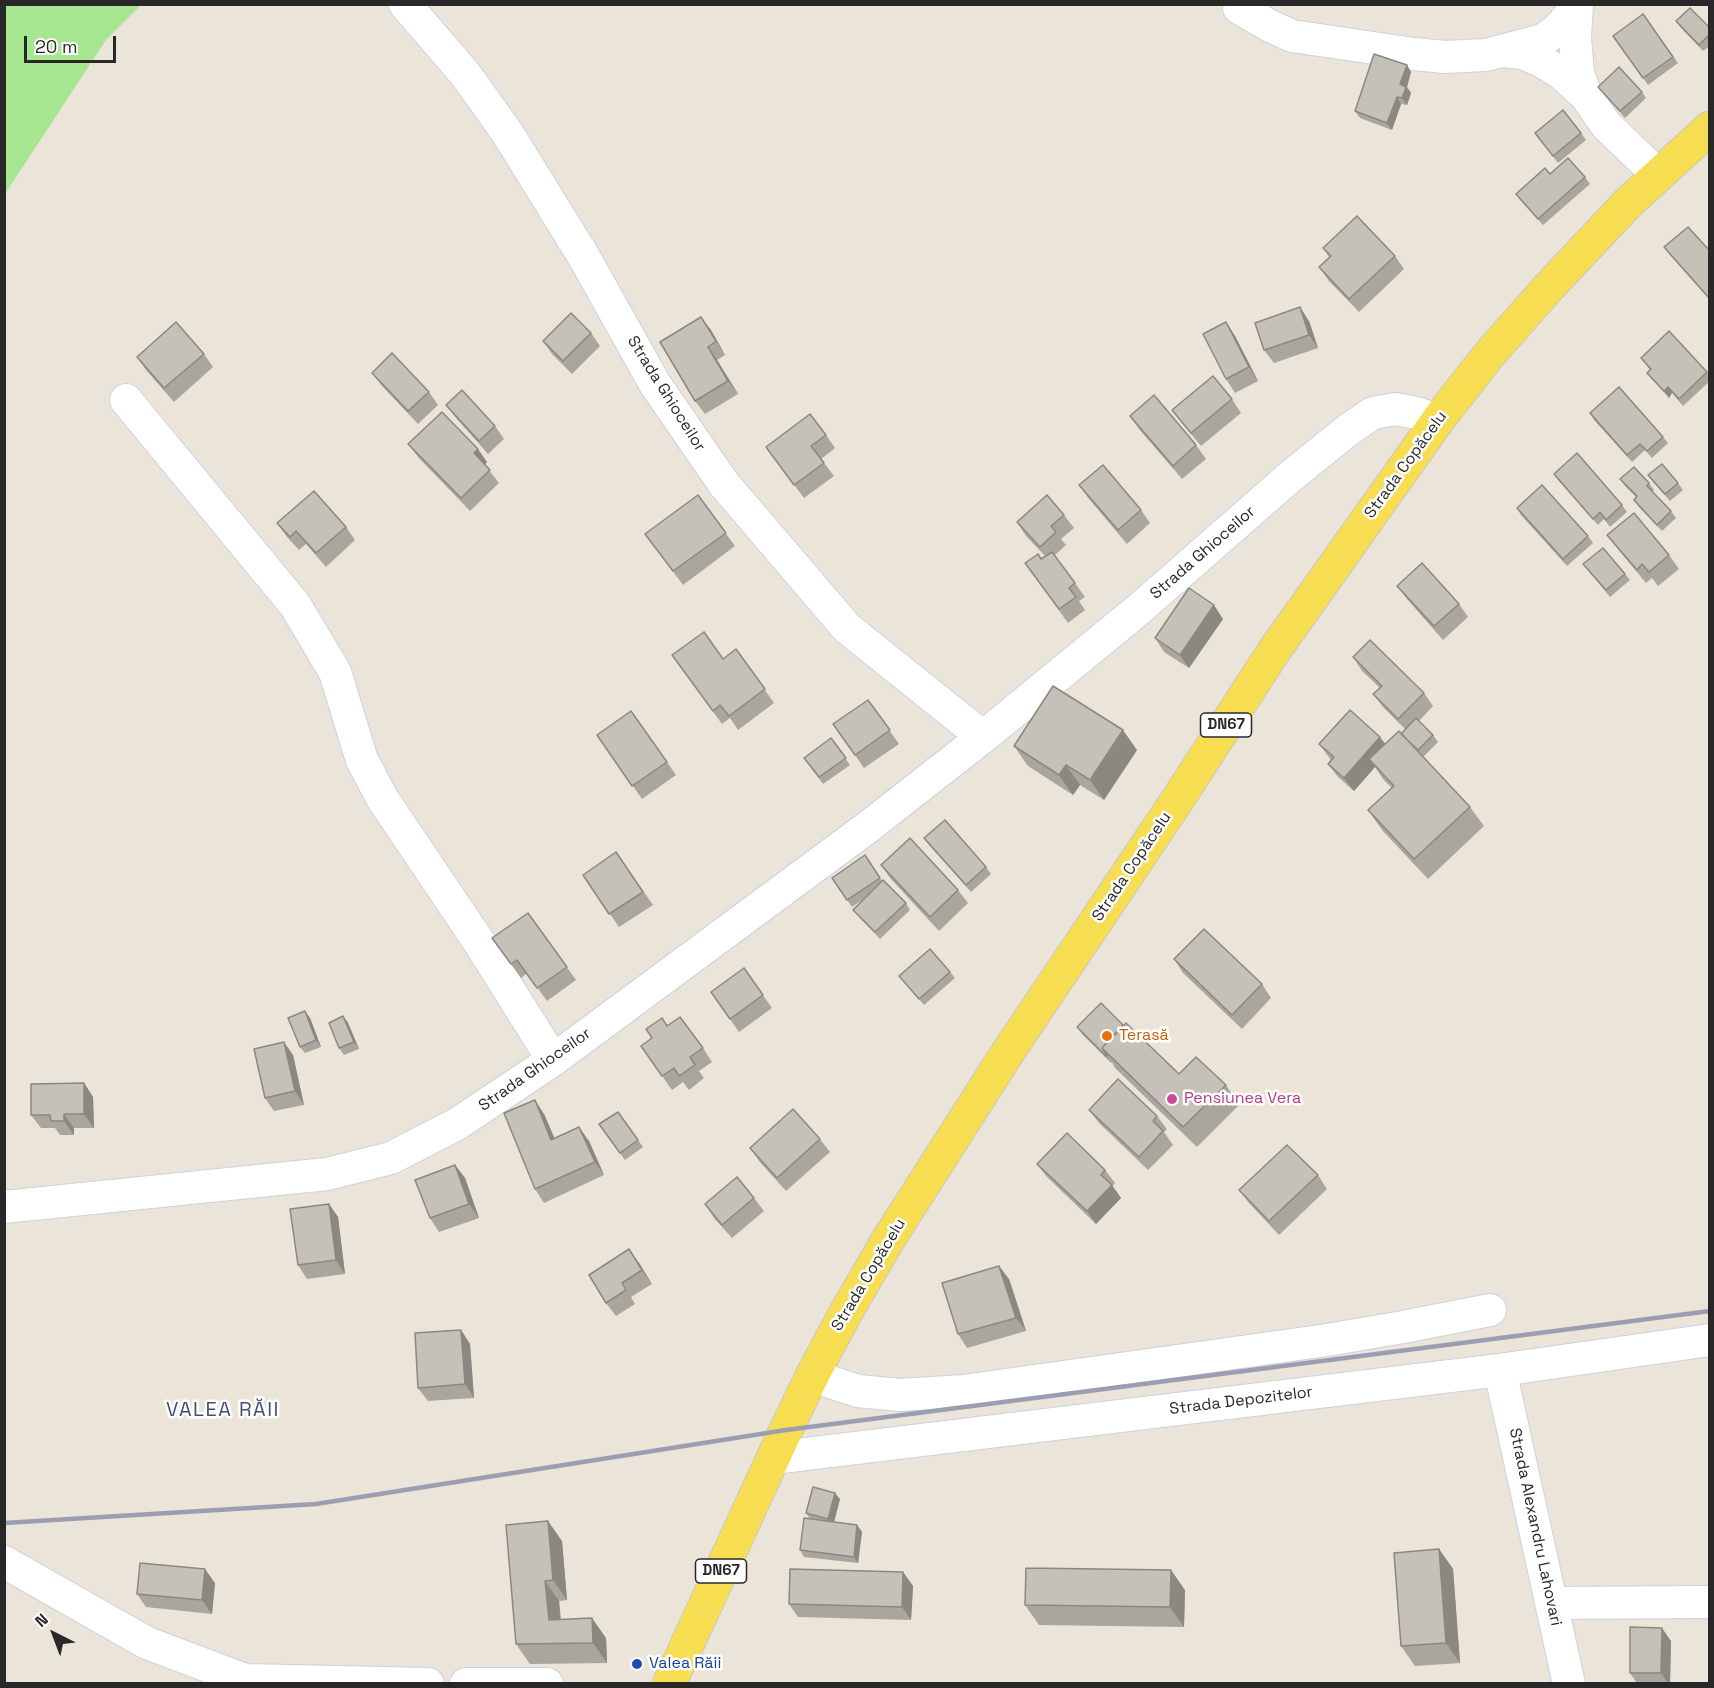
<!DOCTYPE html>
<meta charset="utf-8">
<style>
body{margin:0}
#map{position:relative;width:1714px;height:1688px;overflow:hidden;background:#ebe4d8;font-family:"Space Grotesk",sans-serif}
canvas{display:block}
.frame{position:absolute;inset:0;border:6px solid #282828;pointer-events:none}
.north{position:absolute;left:24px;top:1604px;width:60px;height:60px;-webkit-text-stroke:4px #fff;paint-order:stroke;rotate:318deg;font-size:16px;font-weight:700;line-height:24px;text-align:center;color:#282828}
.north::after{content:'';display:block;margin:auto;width:21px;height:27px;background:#282828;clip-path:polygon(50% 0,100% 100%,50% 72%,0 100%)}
.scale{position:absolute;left:24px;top:36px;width:92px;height:27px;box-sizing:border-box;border:3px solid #282828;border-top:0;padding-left:8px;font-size:18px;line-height:21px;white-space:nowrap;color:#282828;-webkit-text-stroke:4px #fff;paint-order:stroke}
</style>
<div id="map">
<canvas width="1714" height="1688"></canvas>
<div class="frame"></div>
<div class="north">N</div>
<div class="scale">20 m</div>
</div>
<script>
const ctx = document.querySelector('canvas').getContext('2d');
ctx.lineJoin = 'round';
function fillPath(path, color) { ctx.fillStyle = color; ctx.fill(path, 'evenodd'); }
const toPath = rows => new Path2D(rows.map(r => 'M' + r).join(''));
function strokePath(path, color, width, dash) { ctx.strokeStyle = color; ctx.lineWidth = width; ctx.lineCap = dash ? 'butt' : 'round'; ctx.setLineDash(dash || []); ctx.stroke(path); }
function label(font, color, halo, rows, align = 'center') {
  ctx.font = font + ' "Space Grotesk",sans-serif'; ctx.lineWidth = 5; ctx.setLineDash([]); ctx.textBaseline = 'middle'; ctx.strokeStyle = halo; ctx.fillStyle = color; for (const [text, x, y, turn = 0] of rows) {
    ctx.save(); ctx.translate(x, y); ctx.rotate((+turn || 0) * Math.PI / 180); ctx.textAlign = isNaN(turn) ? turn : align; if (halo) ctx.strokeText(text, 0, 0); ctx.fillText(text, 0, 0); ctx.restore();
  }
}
const green = toPath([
 [5,4,141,5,106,40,5,194]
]);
const minor = toPath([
 [405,4,466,75,508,134,584,257,655,384,724,484,847,628,983,737],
 [1577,4,1575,38,1578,73,1586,96,1606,125,1658,175],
 [1239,8,1270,26,1292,36,1414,54,1445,57,1486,55,1543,40,1557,30,1577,7],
 [1504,51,1522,53,1539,60,1561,73,1586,96],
 [126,400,295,605,335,672,362,760,382,798,479,942,553,1060],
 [4,1207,327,1174,391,1158,457,1124,553,1060,868,827,983,737,1138,610,1291,476,1348,430,1373,413,1395,409,1416,413,1438,420],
 [1500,1370,1569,1684],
 [812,1376,858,1391,900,1395,963,1391,1327,1340,1403,1327,1490,1310],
 [773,1458,1500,1370,1710,1340],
 [4,1562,147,1643,245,1680],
 [1552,1603,1710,1602],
 [241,1684,245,1680,428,1684],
 [466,1684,547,1684]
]);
const major = toPath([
 [669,1684,786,1430,812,1376,845,1314,888,1240,1008,1052,1176,802,1274,651,1438,420,1488,356,1548,288,1627,204,1710,128]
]);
const rail = toPath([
 [4,1523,316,1504,786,1430,1710,1311]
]);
const wall = toPath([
 [1643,14,1678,63,1648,85,1613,36],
 [1676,21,1710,28,1710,46,1703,51,1681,28],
 [1407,65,1411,72,1407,87,1411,93,1407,105,1401,104,1392,130,1360,118,1355,111],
 [1598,87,1642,92,1646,98,1625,118,1603,93],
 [1535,133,1581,133,1586,140,1558,163],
 [1585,177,1590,184,1543,225,1521,201,1516,194],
 [1664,247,1710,251,1710,300,1669,254],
 [1323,248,1395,256,1404,269,1359,312,1329,281,1319,267,1329,257],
 [1309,321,1318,348,1274,363,1264,350],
 [1226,322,1235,336,1258,381,1235,393,1226,379],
 [711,330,725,355,717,360,738,394,705,414,695,401],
 [591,333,600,346,572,374,552,354,543,341],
 [204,354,213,367,174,402,146,370,137,357],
 [1641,358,1707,372,1710,376,1710,381,1683,406,1672,393,1669,398,1652,379,1647,373,1650,370],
 [372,373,429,392,438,405,418,424,382,386],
 [1232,399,1241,413,1201,446,1182,423,1172,410],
 [446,405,495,426,504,439,488,454,456,418],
 [1590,413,1663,437,1668,443,1652,458,1645,450,1632,462,1594,420],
 [1130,416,1196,445,1206,459,1182,479,1139,429],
 [826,435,835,448,821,459,834,476,804,498,766,447],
 [408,444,487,462,485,465,499,483,470,511,418,457],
 [1554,474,1622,505,1627,512,1610,527,1604,519,1598,525,1559,481],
 [1648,475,1678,483,1683,490,1670,501,1653,482],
 [1620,479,1649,483,1654,490,1653,492,1671,511,1676,518,1662,531,1638,506,1634,500,1636,497,1625,486],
 [1079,485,1141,510,1150,523,1127,544,1089,499],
 [698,495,735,546,683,585,645,534],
 [1517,508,1588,536,1593,543,1567,566,1521,515],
 [1064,515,1074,528,1061,539,1066,545,1055,555,1085,597,1079,601,1085,610,1068,623,1025,563,1041,559,1045,556,1026,536,1017,522],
 [277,523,346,527,355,540,326,567,306,544,299,550,287,537],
 [1607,535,1669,555,1679,569,1658,586,1652,578,1646,583,1617,548],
 [1583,564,1625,574,1630,580,1610,597],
 [1397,586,1459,604,1468,617,1443,640,1407,599],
 [1223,619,1189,668,1164,652,1155,638],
 [736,649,774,703,738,730,730,718,722,724,672,655,723,659],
 [1353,657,1424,693,1433,706,1419,721,1433,735,1438,742,1423,757,1470,807,1484,826,1428,879,1382,830,1368,810,1392,788,1383,779,1375,767,1354,791,1338,777,1328,764,1331,760,1319,744,1385,743,1401,734,1405,729,1383,707,1373,694,1380,688,1362,671],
 [868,700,899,744,864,768,833,724],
 [631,711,676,775,642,799,597,735],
 [831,738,850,765,823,784,804,758],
 [1014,746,1137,750,1104,800,1080,785,1073,795,1028,766],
 [924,838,986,867,991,874,971,892,929,845],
 [616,852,653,905,619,927,583,875],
 [865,855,882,881,906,903,910,910,880,939,858,916,853,910,865,898,852,907,832,878],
 [881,865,958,890,968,903,939,931,890,878],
 [528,913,576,980,547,1001,527,973,521,978,492,938],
 [1174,959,1262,984,1271,998,1242,1029,1183,973],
 [744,968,772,1008,739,1032,711,992],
 [950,972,955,978,924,1005,899,976],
 [305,1011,310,1018,321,1047,305,1053,300,1047],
 [343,1016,348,1023,359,1049,344,1055,339,1048],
 [1123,1025,1179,1074,1226,1085,1239,1105,1197,1147,1115,1068,1112,1062,1111,1063,1082,1034,1077,1027],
 [667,1026,703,1048,712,1062,699,1071,704,1078,689,1090,683,1082,672,1090,641,1046],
 [293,1055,304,1105,274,1111,265,1098],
 [84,1083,93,1097,94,1128,74,1128,74,1135,60,1135,55,1128,41,1128,31,1115],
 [1089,1110,1157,1116,1167,1129,1164,1132,1173,1145,1148,1170,1099,1123],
 [618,1112,643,1147,625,1160,599,1124],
 [544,1114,555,1139,589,1141,604,1175,544,1203,535,1189],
 [820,1139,830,1152,786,1191,759,1161,750,1148],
 [1037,1164,1105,1170,1115,1183,1112,1186,1121,1198,1096,1224,1047,1177],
 [455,1165,465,1178,479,1218,439,1232,430,1218],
 [1318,1175,1327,1189,1279,1235,1249,1203,1239,1190],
 [754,1198,764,1211,732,1238,714,1218,705,1204],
 [329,1204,338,1217,345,1274,307,1279,298,1265],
 [639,1263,652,1284,631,1297,635,1304,616,1316,606,1303],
 [1009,1279,1026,1331,967,1348,958,1334],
 [461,1330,470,1344,474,1398,428,1401,418,1388],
 [840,1499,834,1522,857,1525,862,1532,858,1563,804,1557,800,1550,810,1519,806,1513],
 [562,1541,567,1600,559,1601,561,1619,606,1638,607,1663,530,1664,516,1644],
 [1439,1549,1453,1569,1460,1663,1415,1666,1401,1646],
 [903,1572,913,1586,911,1620,798,1617,789,1604],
 [215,1583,212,1614,146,1607,137,1594],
 [1185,1590,1184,1627,1039,1625,1025,1605],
 [1671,1641,1670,1683,1637,1683,1630,1673]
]);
const shadedWall = toPath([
 [1407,65,1411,72,1407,87,1411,93,1407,105,1402,98,1400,84],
 [1397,97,1401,104,1392,130,1387,123],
 [1300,307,1309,321,1318,348,1309,335],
 [701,317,711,330,725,355,716,341],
 [1226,322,1235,336,1258,381,1249,367],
 [708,347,717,360,738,394,728,381],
 [1668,387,1672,393,1669,398,1664,391],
 [478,449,487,462,483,466,474,453],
 [1214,605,1223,619,1189,668,1180,655],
 [1123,730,1137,750,1104,800,1090,780],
 [1380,737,1390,750,1369,759,1375,767,1354,791,1344,778],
 [1066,765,1080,785,1073,795,1059,775],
 [305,1011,310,1018,321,1047,316,1040],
 [343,1016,348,1023,359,1049,354,1042],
 [284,1042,293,1055,304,1105,295,1091],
 [84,1083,93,1097,94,1128,84,1114],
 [535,1100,544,1114,561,1154,551,1140],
 [64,1114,74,1128,74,1135,64,1121],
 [579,1127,589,1141,604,1175,595,1162],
 [455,1165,465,1178,479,1218,469,1204],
 [1112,1185,1121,1198,1096,1224,1087,1211],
 [329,1204,338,1217,345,1274,336,1260],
 [629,1249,639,1263,652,1284,642,1270],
 [999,1266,1009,1279,1026,1331,1016,1318],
 [461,1330,470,1344,474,1398,465,1384],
 [835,1493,840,1499,833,1526,828,1519],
 [548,1521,562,1541,567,1600,553,1580],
 [857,1525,862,1532,858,1563,854,1557],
 [1439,1549,1453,1569,1460,1663,1446,1643],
 [205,1569,215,1583,212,1614,202,1600],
 [1171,1570,1185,1590,1184,1627,1170,1607],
 [903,1572,913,1586,911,1620,902,1607],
 [545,1581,559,1601,562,1639,549,1620],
 [592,1618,606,1638,607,1663,593,1643],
 [1662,1628,1671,1641,1670,1683,1668,1683,1661,1673]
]);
const building = toPath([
 [1690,8,1710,28,1710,34,1699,45,1676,21,1690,8],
 [1643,14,1673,57,1643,78,1613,36,1643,14],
 [1374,54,1407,65,1400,84,1406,87,1402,98,1397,97,1387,123,1355,111,1374,54],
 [1619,67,1642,92,1620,111,1598,87,1619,67],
 [1563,110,1581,133,1553,156,1535,133,1563,110],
 [1568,158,1585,177,1538,219,1516,194,1545,168,1550,174,1568,158],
 [1357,216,1395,256,1349,299,1319,267,1331,256,1323,248,1357,216],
 [1688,227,1710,251,1710,299,1664,247,1688,227],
 [1300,307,1309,335,1264,350,1255,323,1300,307],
 [571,313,591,333,563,361,543,341,571,313],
 [701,317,716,341,708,347,728,381,695,401,660,342,701,317],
 [176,322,204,354,164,388,137,357,176,322],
 [1226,322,1249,367,1226,379,1203,334,1226,322],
 [1669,331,1707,372,1679,399,1668,387,1664,391,1647,373,1651,369,1641,358,1669,331],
 [392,353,429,392,408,411,372,373,392,353],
 [1213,376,1232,399,1191,433,1172,410,1213,376],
 [1619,387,1663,437,1647,451,1640,444,1627,455,1590,413,1619,387],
 [462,390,495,426,479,441,446,405,462,390],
 [1154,395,1196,445,1173,466,1130,416,1154,395],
 [442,412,478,449,474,453,490,470,461,498,408,444,442,412],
 [810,414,826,435,811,446,824,463,794,485,766,447,810,414],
 [1577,453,1622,505,1606,520,1600,512,1593,519,1554,474,1577,453],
 [1662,464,1678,483,1665,494,1648,475,1662,464],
 [1103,465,1141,510,1118,530,1079,485,1103,465],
 [1634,467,1649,483,1647,486,1671,511,1657,525,1634,500,1637,496,1620,479,1634,467],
 [1542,485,1588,536,1563,559,1517,508,1542,485],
 [314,491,346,527,316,553,296,531,290,537,277,523,314,491],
 [698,495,726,533,673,571,645,534,698,495],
 [1047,495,1064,515,1051,526,1056,532,1040,547,1017,522,1047,495],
 [1634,513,1669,555,1649,572,1642,564,1637,570,1607,535,1634,513],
 [1603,548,1625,574,1606,590,1583,564,1603,548],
 [1052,552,1075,583,1069,588,1076,597,1059,609,1025,563,1038,554,1041,559,1052,552],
 [1422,563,1459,604,1434,626,1397,586,1422,563],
 [1189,588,1214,605,1180,655,1155,638,1189,588],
 [704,632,723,659,736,649,765,689,729,716,720,705,713,711,672,655,704,632],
 [1370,640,1424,693,1398,719,1373,694,1382,686,1353,657,1370,640],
 [1053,686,1123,730,1090,780,1066,765,1059,775,1014,746,1053,686],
 [868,700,890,730,855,755,833,724,868,700],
 [1350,710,1380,737,1344,778,1328,764,1334,757,1319,744,1350,710],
 [631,711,667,762,632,786,597,735,631,711],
 [1416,718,1433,735,1418,750,1401,734,1416,718],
 [1399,731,1470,807,1414,859,1368,810,1394,786,1369,759,1399,731],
 [831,738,846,758,819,777,804,758,831,738],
 [945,820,986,867,966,885,924,838,945,820],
 [910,838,958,890,930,917,881,865,910,838],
 [616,852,643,892,609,914,583,875,616,852],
 [865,855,880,878,847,900,832,878,865,855],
 [883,880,906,903,875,932,853,910,883,880],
 [528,913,567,967,537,988,517,960,511,964,492,938,528,913],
 [1204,929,1262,984,1232,1015,1174,959,1204,929],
 [930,949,950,972,919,999,899,976,930,949],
 [744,968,763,995,730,1019,711,992,744,968],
 [1101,1003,1123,1025,1102,1048,1107,1055,1106,1056,1077,1027,1101,1003],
 [305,1011,316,1040,300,1047,288,1018,305,1011],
 [343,1016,354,1042,339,1048,329,1023,343,1016],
 [680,1017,703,1048,690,1057,695,1065,679,1076,674,1068,662,1076,641,1046,652,1038,646,1029,662,1018,667,1026,680,1017],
 [1126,1023,1179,1074,1196,1057,1226,1085,1183,1127,1102,1048,1126,1023],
 [284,1042,295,1091,265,1098,254,1049,284,1042],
 [1118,1079,1157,1116,1153,1121,1163,1131,1139,1157,1089,1110,1118,1079],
 [84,1083,84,1114,64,1114,64,1121,51,1121,50,1115,31,1115,31,1084,84,1083],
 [535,1100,551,1140,579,1127,595,1162,535,1189,504,1113,535,1100],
 [793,1109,820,1139,777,1178,750,1148,793,1109],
 [618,1112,638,1140,620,1153,599,1124,618,1112],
 [1067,1133,1105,1170,1101,1175,1112,1185,1087,1211,1037,1164,1067,1133],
 [1287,1145,1318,1175,1269,1221,1239,1190,1287,1145],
 [455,1165,469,1204,430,1218,415,1180,455,1165],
 [737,1177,754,1198,722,1225,705,1204,737,1177],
 [329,1204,336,1260,298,1265,290,1209,329,1204],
 [629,1249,642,1270,622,1283,626,1290,606,1303,589,1275,629,1249],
 [999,1266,1016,1318,958,1334,942,1283,999,1266],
 [461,1330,465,1384,418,1388,415,1333,461,1330],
 [813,1487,835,1493,828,1519,806,1513,813,1487],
 [804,1518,857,1525,854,1557,800,1550,804,1518],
 [548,1521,553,1580,545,1581,549,1620,592,1618,593,1643,516,1644,506,1525,548,1521],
 [1439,1549,1446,1643,1401,1646,1394,1553,1439,1549],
 [140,1563,205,1569,202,1600,137,1594,140,1563],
 [1026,1568,1171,1570,1170,1607,1025,1605,1026,1568],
 [790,1569,903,1572,902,1607,789,1604,790,1569],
 [1630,1627,1662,1628,1661,1673,1630,1673,1630,1627]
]);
const markers = [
 [1107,1036,6,"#e8710a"],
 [1172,1099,6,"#d1479c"],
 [637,1664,6,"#1a4fb4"]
];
const shields = [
 [1226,725,51],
 [721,1571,51]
];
const shieldNames = [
 ["DN67",1226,725],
 ["DN67",721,1571]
];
const streetNames = [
 ["Strada Ghioceilor",666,394,58],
 ["Strada Copăcelu",1406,465,-54],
 ["Strada Ghioceilor",1203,553,-41],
 ["Strada Copăcelu",1132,867,-56],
 ["Strada Ghioceilor",535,1070,-35],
 ["Strada Copăcelu",869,1275,-59],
 ["Strada Depozitelor",1241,1401,-7],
 ["Strada Alexandru Lahovari",1535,1527,78]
];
const foodNames = [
 ["Terasă",1119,1036]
];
const hotelNames = [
 ["Pensiunea Vera",1184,1099]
];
const transitNames = [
 ["Valea Răii",649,1664]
];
const quarterNames = [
 ["VALEA RĂII",223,1411]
];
fillPath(green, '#a7e691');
strokePath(minor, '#cdd0e2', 34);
strokePath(major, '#c7c7c7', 35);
strokePath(minor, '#fff', 32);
strokePath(major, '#f7dd51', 33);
strokePath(rail, '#9b9db3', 4.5);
fillPath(wall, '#aaa69e');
fillPath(shadedWall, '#8b8781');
fillPath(building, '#c6c1b8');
strokePath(building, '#8b8781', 1.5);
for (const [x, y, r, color] of markers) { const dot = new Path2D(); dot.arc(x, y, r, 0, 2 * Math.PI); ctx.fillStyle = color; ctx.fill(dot); strokePath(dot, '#fff', 2); }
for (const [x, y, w] of shields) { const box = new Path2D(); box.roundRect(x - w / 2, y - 12, w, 24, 4.5); ctx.fillStyle = '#fff'; ctx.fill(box); strokePath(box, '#282828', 1.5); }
label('bold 15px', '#282828', null, shieldNames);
label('16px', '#282828', '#fff', streetNames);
label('16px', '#c56008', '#fff', foodNames, 'left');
label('16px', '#b23c85', '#fff', hotelNames, 'left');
label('16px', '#164399', '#fff', transitNames, 'left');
ctx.letterSpacing = '1.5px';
label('20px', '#464c7a', '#fff', quarterNames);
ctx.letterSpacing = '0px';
</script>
